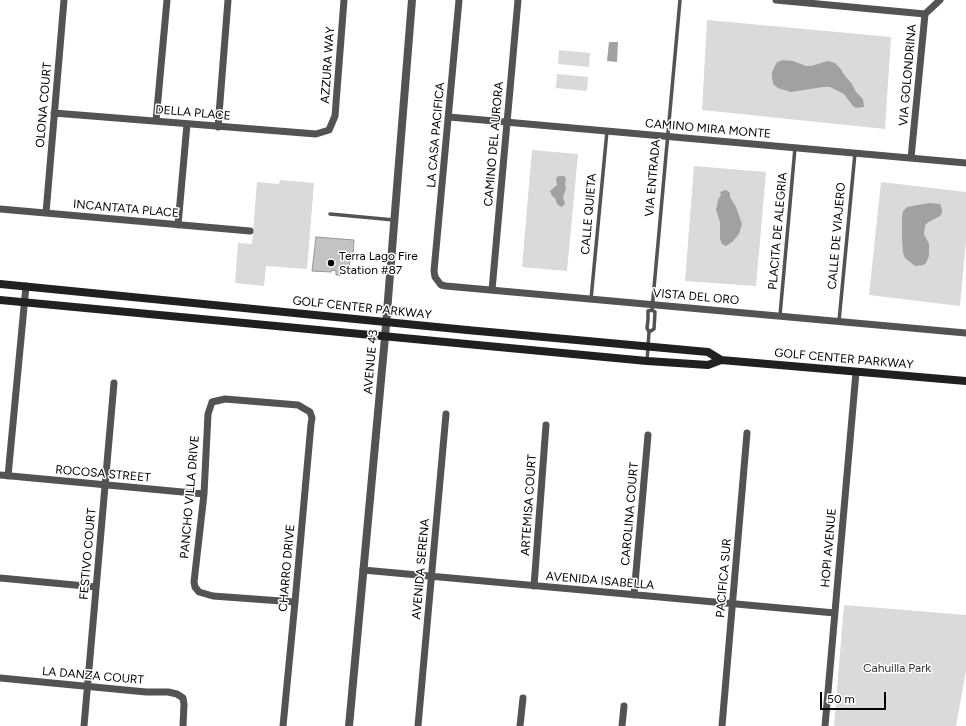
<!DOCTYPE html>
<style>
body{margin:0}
#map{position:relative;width:966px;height:726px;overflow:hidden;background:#fff;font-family:Figtree,sans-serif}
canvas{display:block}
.scale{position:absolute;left:820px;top:692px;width:66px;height:18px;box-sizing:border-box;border:2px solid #000;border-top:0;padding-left:5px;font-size:12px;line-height:14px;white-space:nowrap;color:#000;-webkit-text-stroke:3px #fff;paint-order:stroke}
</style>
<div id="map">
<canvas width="966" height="726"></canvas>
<div class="scale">50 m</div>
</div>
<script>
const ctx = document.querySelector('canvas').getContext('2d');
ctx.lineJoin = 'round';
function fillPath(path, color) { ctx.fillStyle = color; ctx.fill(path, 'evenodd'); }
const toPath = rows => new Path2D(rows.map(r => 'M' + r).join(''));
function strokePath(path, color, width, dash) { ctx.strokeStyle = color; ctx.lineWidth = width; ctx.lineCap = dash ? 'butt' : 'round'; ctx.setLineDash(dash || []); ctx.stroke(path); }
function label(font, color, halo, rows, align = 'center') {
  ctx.font = font + ' Figtree,sans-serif'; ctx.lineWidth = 3; ctx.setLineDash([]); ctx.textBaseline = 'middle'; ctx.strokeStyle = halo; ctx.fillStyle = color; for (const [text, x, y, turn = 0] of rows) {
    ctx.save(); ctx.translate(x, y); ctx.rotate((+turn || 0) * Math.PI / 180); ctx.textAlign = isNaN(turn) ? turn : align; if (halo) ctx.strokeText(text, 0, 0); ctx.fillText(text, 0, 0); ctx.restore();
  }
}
const green = toPath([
 [707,20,891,37,885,129,702,110],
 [559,50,590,53,589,67,558,64],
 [557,74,588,77,587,91,556,88],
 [532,150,578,154,567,271,522,267],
 [694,166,766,172,756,286,685,281],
 [280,180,314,183,307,269,266,266,264,286,235,283,238,243,252,244,257,182,279,184],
 [881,182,966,192,966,241,960,306,869,295],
 [844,605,966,615,966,671,956,726,834,726]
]);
const water = toPath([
 [609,42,618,42,617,62,607,61],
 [783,60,793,61,806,66,811,66,828,61,835,63,840,68,845,76,852,84,856,92,863,99,864,107,856,108,853,106,844,94,830,87,823,87,791,92,778,88,773,84,772,77,772,72,777,62],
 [559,176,564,176,566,178,565,185,566,189,563,197,565,204,561,207,557,204,555,198,552,196,550,191,557,185,556,178],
 [726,190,730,193,730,197,736,207,742,224,739,234,732,242,726,246,722,244,720,239,720,222,716,210,718,200,721,195,720,192],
 [929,203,940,204,942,209,942,213,940,216,927,223,925,226,924,234,929,244,929,256,926,263,923,265,915,266,905,258,903,253,902,240,902,217,903,211,907,207]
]);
const building = toPath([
 [316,237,354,240,353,256,350,256,349,271,343,269,341,275,336,275,336,271,332,270,331,272,312,271,316,237]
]);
const service = toPath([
 [330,214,394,220],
 [591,299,607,131],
 [652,310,680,0],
 [780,315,795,148],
 [839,321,855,153],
 [647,361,649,332,647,328,648,320,648,311,652,310,655,312,654,329,649,332]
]);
const minor = toPath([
 [459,0,434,271,435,277,441,285,446,286,966,333],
 [776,0,925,14],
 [54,113,316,134,329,130,335,116,344,0],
 [449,117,966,163],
 [156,121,167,0],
 [218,127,228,0],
 [911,158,925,14,940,0],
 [0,209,250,231],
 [46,213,64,0],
 [178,225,187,124],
 [492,290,518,0],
 [0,475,204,494],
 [8,476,26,286],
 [363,570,835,613],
 [0,578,96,587],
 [534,586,546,425],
 [634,595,648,435],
 [0,678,146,692,168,692,177,694,183,698,184,704,183,726],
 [84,726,114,383],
 [283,726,295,602,311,424,312,418,310,412,298,405,225,399,212,402,208,414,204,494,194,582,195,587,199,592,213,596,295,602],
 [418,726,446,414],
 [520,726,523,698],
 [622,726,624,706],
 [722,726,747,433],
 [825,726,856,372]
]);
const tertiary = toPath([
 [349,726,385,337,412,0]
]);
const secondary = toPath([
 [0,284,467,330,708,352,721,360,966,381],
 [0,300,647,361,708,365,721,360]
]);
const markers = [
 [331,263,4,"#000"]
];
const streetNames = [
 ["AZZURA WAY",328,65,-86],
 ["VIA GOLONDRINA",908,75,-85],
 ["OLONA COURT",44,105,-85],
 ["DELLA PLACE",193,113,5],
 ["CAMINO MIRA MONTE",708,129,5],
 ["LA CASA PACIFICA",436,135,-85],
 ["CAMINO DEL AURORA",494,144,-85],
 ["VIA ENTRADA",653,178,-85],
 ["INCANTATA PLACE",126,209,5],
 ["CALLE QUIETA",589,214,-85],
 ["PLACITA DE ALEGRIA",778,231,-85],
 ["CALLE DE VIAJERO",837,236,-85],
 ["VISTA DEL ORO",696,297,5],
 ["GOLF CENTER PARKWAY",362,308,6],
 ["GOLF CENTER PARKWAY",844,359,5],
 ["AVENUE 43",371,362,-85],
 ["ROCOSA STREET",103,474,5],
 ["PANCHO VILLA DRIVE",190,497,-85],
 ["ARTEMISA COURT",529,505,-86],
 ["CAROLINA COURT",630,514,-85],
 ["HOPI AVENUE",829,548,-85],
 ["FESTIVO COURT",88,554,-85],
 ["CHARRO DRIVE",287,568,-85],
 ["AVENIDA SERENA",421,569,-85],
 ["PACIFICA SUR",724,578,-85],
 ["AVENIDA ISABELLA",600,581,5],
 ["LA DANZA COURT",93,676,5]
];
const poiNames = [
 ["Terra Lago Fire",339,256],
 ["Station #87",339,270]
];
const parkNames = [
 ["Cahuilla Park",897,668]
];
fillPath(green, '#dadada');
fillPath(water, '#a1a1a1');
fillPath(building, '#c3c3c3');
strokePath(building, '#979797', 1);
strokePath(service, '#535353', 3.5);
strokePath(minor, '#535353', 7);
strokePath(tertiary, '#535353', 8);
strokePath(secondary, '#202020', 8);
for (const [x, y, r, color] of markers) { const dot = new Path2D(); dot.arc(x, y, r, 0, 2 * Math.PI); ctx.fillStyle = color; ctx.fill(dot); strokePath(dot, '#fff', 1.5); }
label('12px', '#000', '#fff', streetNames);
label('12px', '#000', '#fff', poiNames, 'left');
label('12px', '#313131', '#fff', parkNames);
</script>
